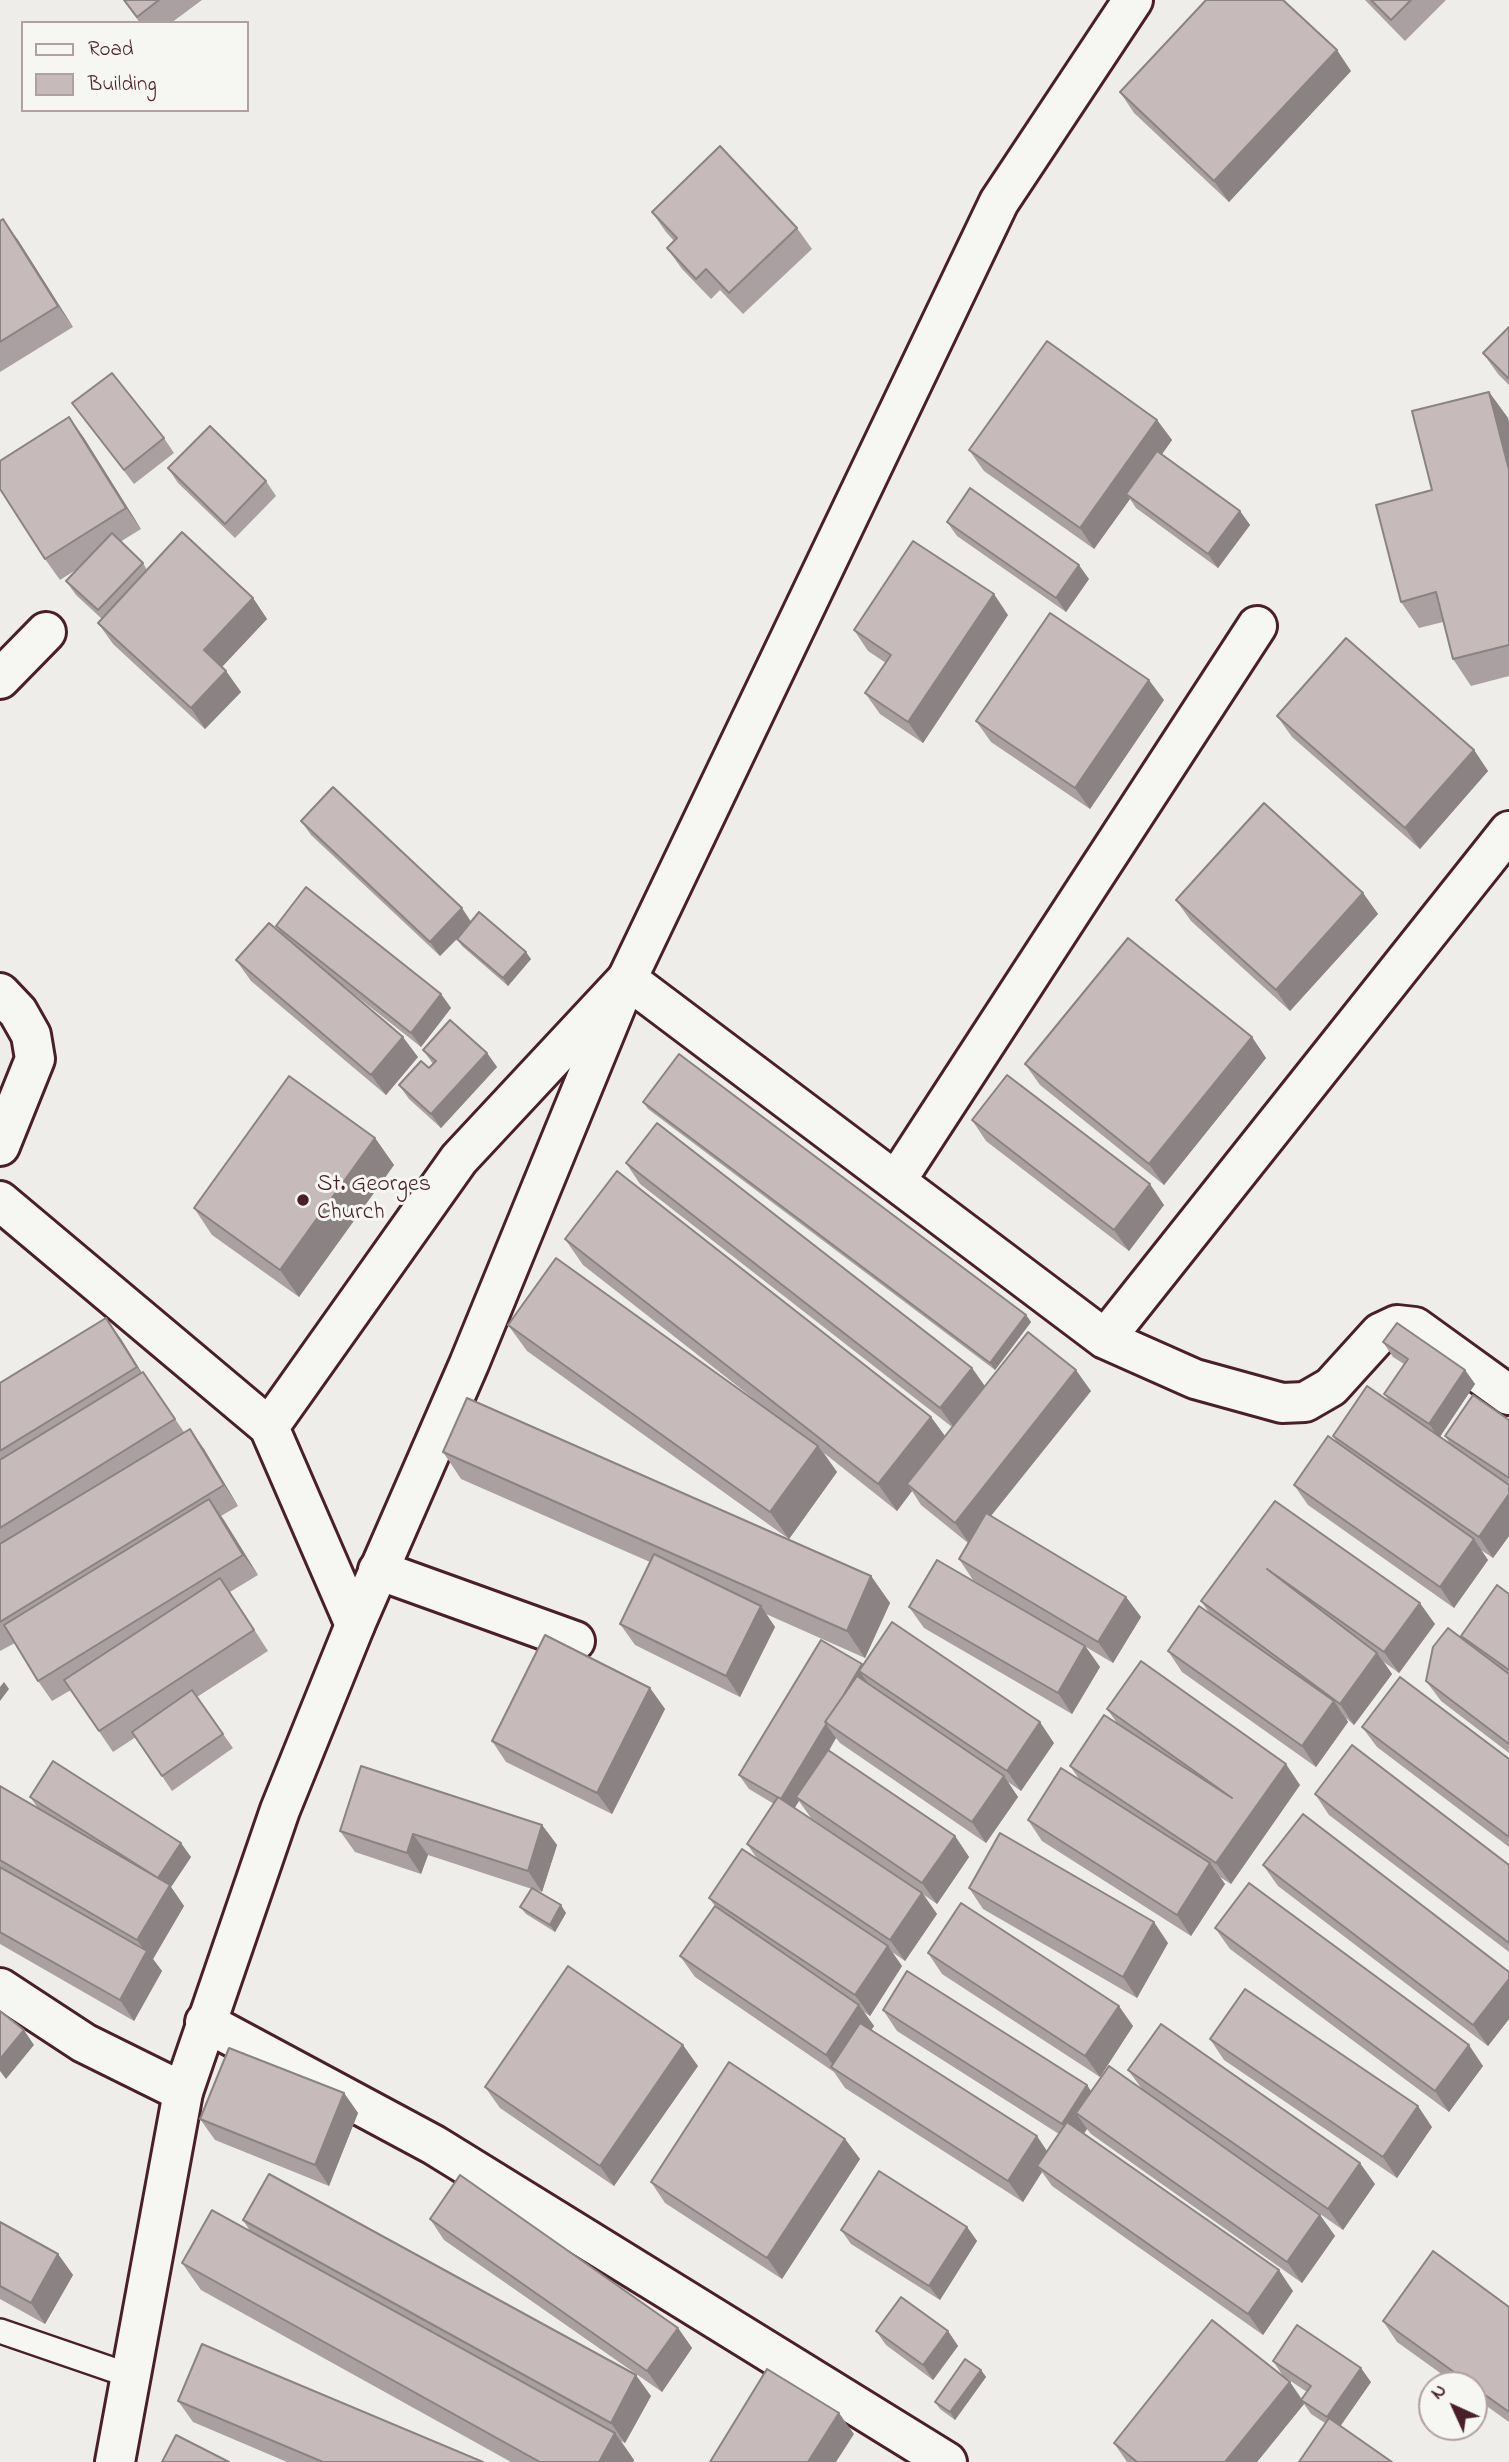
<!DOCTYPE html>
<style>
body{margin:0}
#map{position:relative;width:1509px;height:2462px;overflow:hidden;background:#efedea;font-family:"Indie Flower",sans-serif}
canvas{display:block}
.legend{position:absolute;left:21px;top:21px;width:228px;height:91px;box-sizing:border-box;background:#f6f6f2;border:2px solid #b1a0a2;margin:0;padding:9px 12px;list-style:none;font-size:21px;color:#4a1f2b}
.legend li{display:flex;align-items:center;gap:14px;height:35px}
.legend b{width:35px;border:2px solid #b1a0a2}
.north{position:absolute;left:1418px;top:2371px;width:70px;height:70px;box-sizing:border-box;background:#f6f6f2;border:2px solid #b1a0a2;border-radius:50%;rotate:315deg;font-size:19px;font-weight:700;line-height:28px;text-align:center;color:#4a1f2b}
.north::after{content:'';display:block;margin:auto;width:24px;height:32px;background:#4a1f2b;clip-path:polygon(50% 0,100% 100%,50% 72%,0 100%)}
</style>
<div id="map">
<canvas width="1509" height="2462"></canvas>
<ul class="legend">
<li><b style="height:9px;background:#f6f6f2"></b>Road</li>
<li><b style="height:19px;background:#c6babb"></b>Building</li>
</ul>
<div class="north">N</div>
</div>
<script>
const ctx = document.querySelector('canvas').getContext('2d');
ctx.lineJoin = 'round';
const toPath = rows => new Path2D(rows.map(r => 'M' + r).join(''));
function strokePath(path, color, width, dash) { ctx.strokeStyle = color; ctx.lineWidth = width; ctx.lineCap = dash ? 'butt' : 'round'; ctx.setLineDash(dash || []); ctx.stroke(path); }
function fillPath(path, color) { ctx.fillStyle = color; ctx.fill(path, 'evenodd'); }
function label(font, color, halo, rows, align = 'center') {
  ctx.font = font + ' "Indie Flower",sans-serif'; ctx.lineWidth = 6; ctx.setLineDash([]); ctx.textBaseline = 'middle'; ctx.strokeStyle = halo; ctx.fillStyle = color; for (const [text, x, y, turn = 0] of rows) {
    ctx.save(); ctx.translate(x, y); ctx.rotate((+turn || 0) * Math.PI / 180); ctx.textAlign = isNaN(turn) ? turn : align; if (halo) ctx.strokeText(text, 0, 0); ctx.fillText(text, 0, 0); ctx.restore();
  }
}
const lane = toPath([
 [0,2331,131,2376]
]);
const street = toPath([
 [0,679,46,632],
 [0,993,18,1012,31,1035,35,1059,0,1146],
 [896,1181,1257,626],
 [0,1201,269,1427,355,1625],
 [1105,1339,1509,831],
 [269,1427,459,1159,627,979,1105,1339,1195,1379,1282,1403,1305,1402,1331,1387,1380,1333,1397,1325,1415,1327,1509,1395],
 [378,1570,575,1641],
 [0,1988,84,2043,183,2092],
 [205,2022,434,2145,947,2462]
]);
const secondary = toPath([
 [115,2462,183,2092,280,1810,355,1625,469,1364,627,979,999,202,1133,0]
]);
const wall = toPath([
 [123,0,202,0,171,23,140,23],
 [1365,0,1446,0,1405,41],
 [1351,71,1229,202,1134,113,1120,92],
 [652,212,797,228,812,249,743,314,720,290,711,299,682,269,667,248,674,241,666,232],
 [0,221,18,240,73,327,0,372],
 [1509,327,1509,385,1498,374,1483,353],
 [1489,392,1508,418,1509,423,1509,676,1471,686,1453,659,1443,622,1419,628,1401,602,1432,490],
 [72,403,164,438,174,453,134,484],
 [69,417,84,438,141,529,120,542,143,563,147,570,253,598,267,619,222,667,226,671,241,692,205,729,113,644,98,623,102,619,76,595,66,581,79,568,60,580,45,559],
 [1157,420,1172,440,1162,454,1240,511,1250,525,1218,568,1136,508,1130,499,1094,549,984,471,969,450],
 [168,468,266,481,276,496,235,538,178,483],
 [947,522,1089,579,1066,612,957,536],
 [1008,615,923,743,880,714,865,693,886,663,868,651,854,630],
 [1164,700,1090,809,991,742,976,721],
 [1277,716,1474,750,1488,771,1420,849,1292,737],
 [301,821,471,922,531,959,508,986,462,946,457,939,440,956,311,835],
 [1363,893,1378,914,1290,1011,1191,921,1176,900],
 [276,926,441,994,451,1008,421,1047,336,980,418,1057,386,1095,251,981,236,960,281,933],
 [1252,1037,1266,1058,1164,1185,1040,1085,1025,1064],
 [423,1050,487,1053,497,1067,441,1128,409,1099,399,1085,429,1068,433,1064],
 [643,1102,1026,1315,1031,1322,995,1370,648,1109],
 [972,1120,1164,1205,1129,1251,986,1141],
 [375,1138,394,1165,299,1297,212,1235,194,1208],
 [626,1163,972,1368,985,1386,1091,1391,991,1516,1126,1597,1141,1617,1113,1663,1086,1647,1100,1667,1072,1714,924,1628,909,1607,1064,1634,973,1580,959,1559,968,1543,921,1505,912,1491,897,1511,824,1453,837,1472,789,1539,527,1351,508,1325,768,1410,583,1265,565,1239,931,1417,945,1436,952,1427,640,1184],
 [121,1339,142,1373,143,1372,184,1432,204,1449,238,1506,221,1516,258,1575,230,1592,268,1651,197,1697,233,1748,172,1791,136,1737,113,1752,71,1690,52,1701,38,1681,15,1643,0,1651,0,1383],
 [1383,1342,1465,1370,1475,1384,1440,1437,1451,1445,1445,1436,1509,1420,1509,1536,1493,1558,1481,1550,1488,1560,1454,1608,1308,1505,1294,1485,1338,1444,1333,1436,1390,1402,1384,1394,1404,1364,1393,1357],
 [443,1452,871,1576,890,1603,865,1658,766,1614,775,1627,740,1697,635,1645,620,1624,650,1562,461,1479],
 [1275,1501,1435,1624,1399,1673,1384,1662,1392,1674,1354,1725,1346,1718,1348,1722,1316,1767,1182,1672,1168,1651,1210,1614,1201,1601],
 [1509,1594,1509,1753,1441,1701,1426,1681,1464,1640,1461,1636],
 [863,1665,1054,1743,1021,1791,1008,1782,1018,1797,986,1843,840,1743,836,1738,829,1751,955,1836,969,1857,937,1904,924,1895,937,1914,905,1961,892,1952,902,1966,870,2016,864,2012,874,2026,871,2030,1047,2151,1059,2134,897,2031,883,2010,1087,2085,1091,2092,1142,2089,1128,2070,1375,2184,1343,2230,1227,2149,1320,2215,1335,2236,1302,2283,1091,2134,1087,2129,1084,2133,1293,2291,1263,2335,1052,2186,1042,2172,1023,2202,845,2088,834,2072,695,1977,680,1956,715,1906,709,1898,758,1860,747,1844,774,1804,749,1789,739,1775],
 [799,1801,811,1818,856,1849,794,1808],
 [650,1688,665,1709,612,1814,506,1762,492,1741],
 [1107,1709,1300,1785,1231,1884,1220,1877,1225,1884,1191,1936,1042,1841,1028,1820,1079,1779,1070,1766,1117,1723],
 [1362,1727,1509,1759,1509,1847,1377,1747],
 [0,1786,38,1808,30,1797,191,1857,171,1887,184,1906,153,1959,162,1971,134,2021,0,1944],
 [1315,1794,1509,1865,1509,1952,1329,1815],
 [542,1825,557,1845,542,1892,536,1890,566,1913,555,1932,526,1914,520,1907,532,1889,428,1855,421,1874,355,1852,340,1831],
 [1263,1865,1509,1972,1509,2019,1488,2046,1278,1886],
 [969,1888,1168,1943,1137,1998,983,1909],
 [1215,1928,1483,2066,1449,2112,1230,1949],
 [928,1953,1133,2026,1100,2077,942,1974],
 [1210,2039,1432,2127,1397,2178,1224,2060],
 [698,2066,614,2186,500,2108,485,2087],
 [344,2093,358,2113,329,2186,215,2140,200,2119],
 [845,2139,860,2159,782,2279,665,2203,651,2182],
 [430,2219,678,2328,692,2348,662,2392,444,2240],
 [243,2220,651,2396,625,2443,621,2441,634,2460,633,2462,511,2462,201,2290,182,2263,250,2231],
 [0,2222,58,2254,73,2275,45,2324,0,2299],
 [967,2227,977,2241,940,2300,851,2244,841,2230],
 [1509,2307,1509,2422,1474,2397,1474,2385,1457,2385,1397,2342,1383,2321],
 [876,2331,948,2331,958,2346,933,2380,886,2345],
 [1273,2361,1371,2382,1340,2426,1325,2423,1311,2414,1304,2404,1257,2462,1127,2462,1114,2443,1290,2382,1302,2399,1307,2392,1283,2376],
 [981,2370,986,2377,955,2420,940,2409,935,2402],
 [178,2401,483,2462,287,2462,193,2422]
]);
const shadedWall = toPath([
 [1337,50,1351,71,1229,202,1214,181],
 [3,219,18,240,73,327,58,306],
 [1489,392,1508,418,1509,423,1509,470],
 [69,417,84,438,141,529,126,508],
 [1157,420,1172,440,1131,498,1126,494,1130,499,1094,549,1080,528],
 [1240,511,1250,525,1218,568,1208,554],
 [1079,565,1089,579,1066,612,1056,598],
 [994,594,1008,615,923,743,908,722],
 [253,598,267,619,218,671,204,650],
 [226,671,241,692,205,729,191,708],
 [1149,680,1164,700,1090,809,1075,788],
 [1474,750,1488,771,1420,849,1405,828],
 [1363,893,1378,914,1290,1011,1276,990],
 [462,908,472,923,440,956,430,942],
 [526,952,531,959,508,986,503,978],
 [441,994,451,1008,421,1047,411,1033],
 [403,1037,418,1057,386,1095,371,1075],
 [1252,1037,1266,1058,1164,1185,1149,1164],
 [487,1053,497,1067,441,1128,431,1114],
 [375,1138,394,1165,299,1297,280,1270],
 [1150,1184,1164,1205,1129,1251,1114,1230],
 [1026,1315,1031,1322,995,1370,990,1363],
 [106,1318,121,1339,151,1388,137,1367],
 [972,1368,986,1388,955,1429,940,1408],
 [1076,1370,1091,1391,969,1543,955,1523],
 [1465,1370,1475,1384,1439,1438,1429,1424],
 [931,1417,950,1443,907,1484,912,1491,897,1511,878,1484],
 [190,1429,204,1449,238,1506,224,1485],
 [818,1446,837,1472,789,1539,770,1512],
 [1509,1494,1509,1536,1493,1558,1479,1537],
 [209,1499,224,1520,258,1575,243,1555],
 [1474,1539,1488,1560,1454,1608,1440,1587],
 [871,1576,890,1603,865,1658,847,1631],
 [1126,1597,1141,1617,1113,1663,1098,1642],
 [1420,1603,1435,1624,1399,1673,1384,1652],
 [761,1606,775,1627,740,1697,726,1676],
 [1085,1646,1100,1667,1072,1714,1058,1693],
 [1377,1653,1392,1674,1354,1725,1340,1704],
 [862,1664,872,1679,859,1671,869,1684,827,1723],
 [4,1682,9,1689,0,1701,0,1687],
 [650,1688,665,1709,612,1814,597,1793],
 [1334,1701,1348,1722,1316,1767,1302,1746],
 [1040,1722,1054,1743,1021,1791,1007,1771],
 [826,1724,836,1738,799,1799,796,1797,799,1801,791,1814,780,1800],
 [1286,1764,1300,1785,1231,1884,1216,1863],
 [1004,1776,1018,1797,986,1843,972,1822],
 [542,1825,557,1845,542,1892,528,1871],
 [413,1834,428,1855,421,1874,407,1853],
 [955,1836,969,1857,937,1904,922,1883],
 [181,1843,191,1857,171,1887,184,1906,153,1959,162,1971,134,2021,120,2000,146,1952,137,1940,157,1878],
 [1210,1863,1225,1884,1191,1936,1177,1915],
 [922,1893,937,1914,905,1961,890,1940],
 [561,1905,566,1913,555,1932,550,1925],
 [1154,1922,1168,1943,1137,1998,1123,1977],
 [888,1946,902,1966,870,2016,855,1995],
 [1509,1979,1509,2019,1488,2046,1473,2025],
 [859,2005,874,2026,841,2074,837,2071,826,2055],
 [1119,2006,1133,2026,1100,2077,1085,2056],
 [24,2030,34,2045,6,2079,0,2071,0,2059],
 [683,2045,698,2066,614,2186,600,2166],
 [1469,2045,1483,2066,1449,2112,1435,2091],
 [1087,2085,1101,2106,1076,2113,1087,2129,1076,2145,1062,2124],
 [344,2093,358,2113,329,2186,315,2165],
 [1418,2106,1432,2127,1397,2178,1383,2157],
 [1037,2136,1051,2157,1037,2166,1042,2172,1023,2202,1008,2181],
 [845,2139,860,2159,782,2279,767,2258],
 [1360,2163,1375,2184,1343,2230,1328,2209],
 [1320,2215,1335,2236,1302,2283,1287,2262],
 [967,2227,977,2241,940,2300,929,2286],
 [58,2254,73,2275,45,2324,31,2303],
 [1279,2270,1293,2291,1263,2335,1248,2314],
 [678,2328,692,2348,662,2392,647,2371],
 [948,2331,958,2346,933,2380,923,2365],
 [1361,2368,1371,2382,1337,2431,1327,2417],
 [981,2370,986,2377,955,2420,950,2412],
 [636,2375,651,2396,625,2443,611,2423],
 [1290,2382,1304,2404,1257,2462,1225,2462],
 [839,2413,854,2434,836,2462,808,2462],
 [615,2433,634,2460,633,2462,599,2462]
]);
const building = toPath([
 [124,0,159,0,137,17,124,0],
 [1206,0,1283,0,1337,50,1214,181,1120,92,1206,0],
 [1371,0,1411,0,1391,20,1371,0],
 [720,146,797,228,729,293,706,269,696,279,667,248,677,238,652,212,720,146],
 [3,219,58,306,0,342,0,221,3,219],
 [1509,327,1509,379,1483,353,1509,327],
 [1047,341,1157,420,1080,528,969,450,1047,341],
 [112,373,164,438,124,470,72,403,112,373],
 [1489,392,1509,470,1509,645,1453,659,1436,592,1401,602,1376,505,1432,490,1412,411,1489,392],
 [69,417,126,508,45,559,0,489,0,461,69,417],
 [210,426,266,481,225,524,168,468,210,426],
 [1157,451,1240,511,1208,554,1126,494,1157,451],
 [970,488,1079,565,1056,598,947,522,970,488],
 [182,532,253,598,204,650,226,671,191,708,98,623,182,532],
 [112,533,143,563,98,610,66,581,112,533],
 [913,541,994,594,908,722,865,693,891,655,854,630,913,541],
 [1050,613,1149,680,1075,788,976,721,1050,613],
 [1346,638,1474,750,1405,828,1277,716,1346,638],
 [333,787,462,908,430,942,301,821,333,787],
 [1264,803,1363,893,1276,990,1176,900,1264,803],
 [306,887,441,994,411,1033,276,926,306,887],
 [479,912,526,952,503,978,457,939,479,912],
 [269,923,403,1037,371,1075,236,960,269,923],
 [1128,938,1252,1037,1149,1164,1025,1064,1128,938],
 [450,1020,487,1053,431,1114,399,1085,421,1061,429,1068,436,1061,423,1050,450,1020],
 [679,1054,1026,1315,990,1363,643,1102,679,1054],
 [1007,1075,1150,1184,1114,1230,972,1120,1007,1075],
 [289,1076,375,1138,280,1270,194,1208,289,1076],
 [657,1123,972,1368,940,1408,626,1163,657,1123],
 [617,1171,931,1417,878,1484,565,1239,617,1171],
 [556,1258,818,1446,770,1512,508,1325,556,1258],
 [106,1318,137,1367,0,1451,0,1383,106,1318],
 [1397,1323,1465,1370,1429,1424,1384,1394,1408,1359,1383,1342,1397,1323],
 [1028,1332,1076,1370,955,1523,907,1484,1028,1332],
 [143,1372,175,1419,0,1528,0,1460,143,1372],
 [1367,1386,1509,1485,1509,1494,1479,1537,1333,1436,1367,1386],
 [1473,1395,1509,1420,1509,1478,1445,1436,1473,1395],
 [467,1398,871,1576,847,1631,443,1452,467,1398],
 [190,1429,224,1485,0,1622,0,1544,190,1429],
 [1328,1436,1474,1539,1440,1587,1294,1485,1328,1436],
 [209,1499,243,1555,38,1681,4,1625,209,1499],
 [1275,1501,1420,1603,1384,1652,1267,1569,1377,1653,1340,1704,1201,1601,1275,1501],
 [986,1513,1126,1597,1098,1642,959,1559,986,1513],
 [654,1554,761,1606,726,1676,620,1624,654,1554],
 [937,1560,1085,1646,1058,1693,909,1607,937,1560],
 [220,1578,254,1630,99,1731,64,1680,220,1578],
 [1497,1585,1509,1594,1509,1670,1461,1636,1497,1585],
 [1199,1606,1334,1701,1302,1746,1168,1651,1199,1606],
 [892,1622,1040,1722,1007,1771,859,1671,892,1622],
 [1448,1628,1509,1674,1509,1744,1426,1681,1433,1647,1448,1628],
 [545,1635,650,1688,597,1793,492,1741,545,1635],
 [821,1640,862,1664,843,1696,825,1722,827,1723,781,1799,739,1775,821,1640],
 [1141,1661,1286,1764,1216,1863,1070,1766,1104,1715,1232,1798,1107,1709,1141,1661],
 [857,1676,1004,1776,972,1822,825,1722,857,1676],
 [1400,1677,1509,1759,1509,1837,1362,1727,1400,1677],
 [192,1690,223,1734,162,1776,132,1732,192,1690],
 [1352,1745,1509,1865,1509,1943,1315,1794,1352,1745],
 [828,1750,955,1836,922,1883,796,1797,828,1750],
 [53,1761,181,1843,158,1878,30,1797,53,1761],
 [361,1766,542,1825,528,1871,413,1834,407,1853,340,1831,361,1766],
 [1061,1768,1210,1863,1177,1915,1028,1820,1061,1768],
 [0,1786,170,1885,137,1940,0,1860,0,1786],
 [778,1797,922,1893,890,1940,747,1844,778,1797],
 [1303,1814,1509,1972,1509,1979,1473,2025,1263,1865,1303,1814],
 [1000,1833,1154,1922,1123,1977,969,1888,1000,1833],
 [742,1849,888,1946,855,1995,709,1898,742,1849],
 [0,1867,147,1951,120,2000,0,1932,0,1867],
 [1249,1883,1469,2045,1435,2091,1215,1928,1249,1883],
 [532,1888,561,1905,550,1925,520,1907,532,1888],
 [961,1903,1119,2006,1085,2056,928,1953,961,1903],
 [715,1906,859,2005,826,2055,680,1956,715,1906],
 [568,1966,683,2045,600,2166,485,2087,568,1966],
 [907,1971,1087,2085,1062,2124,883,2010,907,1971],
 [1245,1989,1418,2106,1383,2157,1210,2039,1245,1989],
 [0,2011,24,2030,0,2059,0,2011],
 [860,2023,1037,2136,1008,2181,831,2067,860,2023],
 [1161,2024,1360,2163,1328,2209,1128,2070,1161,2024],
 [229,2048,344,2093,315,2165,200,2119,229,2048],
 [729,2062,845,2139,767,2258,651,2182,729,2062],
 [1109,2066,1320,2215,1287,2262,1076,2113,1109,2066],
 [1067,2122,1279,2270,1248,2314,1037,2166,1067,2122],
 [879,2171,967,2227,929,2286,841,2230,879,2171],
 [269,2174,636,2375,611,2423,243,2220,269,2174],
 [460,2175,678,2328,647,2371,430,2219,460,2175],
 [212,2210,615,2433,599,2462,540,2462,182,2263,212,2210],
 [0,2222,58,2254,31,2303,0,2286,0,2222],
 [1433,2251,1509,2307,1509,2412,1474,2387,1474,2385,1472,2385,1383,2321,1433,2251],
 [901,2297,948,2331,923,2365,876,2331,901,2297],
 [1212,2320,1290,2382,1225,2462,1137,2462,1114,2443,1212,2320],
 [1297,2325,1361,2368,1327,2417,1301,2400,1311,2386,1273,2361,1297,2325],
 [202,2344,483,2462,323,2462,178,2401,202,2344],
 [965,2359,981,2370,950,2412,935,2402,965,2359],
 [767,2369,839,2413,808,2462,710,2462,767,2369],
 [1329,2418,1392,2462,1299,2462,1329,2418],
 [176,2435,229,2462,162,2462,176,2435]
]);
const markers = [
 [303,1200,7,"#4a1f2b"]
];
const poiNames = [
 ["St. Georges",317,1186],
 ["Church",317,1214]
];
strokePath(lane, '#4a1f2b', 28);
strokePath(street, '#4a1f2b', 44);
strokePath(secondary, '#4a1f2b', 44);
strokePath(lane, '#f6f6f2', 23);
strokePath(street, '#f6f6f2', 38);
strokePath(secondary, '#f6f6f2', 38);
fillPath(wall, '#aaa0a1');
fillPath(shadedWall, '#8b8283');
fillPath(building, '#c6babb');
strokePath(building, '#8b8283', 2);
for (const [x, y, r, color] of markers) { const dot = new Path2D(); dot.arc(x, y, r, 0, 2 * Math.PI); ctx.fillStyle = color; ctx.fill(dot); strokePath(dot, '#f6f6f2', 2.5); }
label('24px', '#4a1f2b', '#f6f6f2', poiNames, 'left');
</script>
